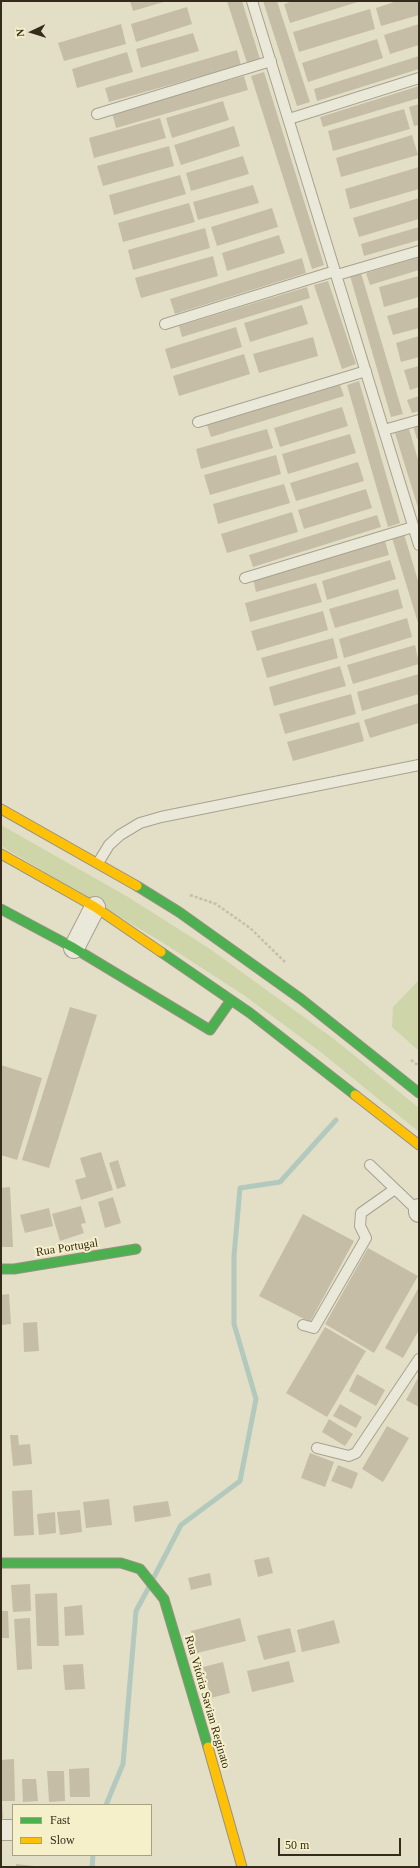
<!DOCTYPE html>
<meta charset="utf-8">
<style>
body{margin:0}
#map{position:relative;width:420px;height:1868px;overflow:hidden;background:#e3dfc6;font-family:Georgia,serif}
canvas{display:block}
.frame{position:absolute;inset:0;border:2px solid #352b1a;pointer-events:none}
.legend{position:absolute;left:12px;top:1804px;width:140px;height:52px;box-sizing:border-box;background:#f6f0ca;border:1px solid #a9a184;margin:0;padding:5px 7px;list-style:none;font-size:12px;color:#352b1a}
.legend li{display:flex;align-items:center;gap:8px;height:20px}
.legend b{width:20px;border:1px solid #a9a184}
.north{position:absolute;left:12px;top:12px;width:40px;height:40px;-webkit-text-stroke:3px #f6f0ca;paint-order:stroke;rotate:266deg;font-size:11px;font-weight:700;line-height:16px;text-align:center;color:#352b1a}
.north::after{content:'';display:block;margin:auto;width:14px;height:18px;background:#352b1a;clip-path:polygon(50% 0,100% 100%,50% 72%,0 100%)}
.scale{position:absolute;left:278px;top:1838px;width:123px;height:18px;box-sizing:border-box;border:2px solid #352b1a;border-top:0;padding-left:5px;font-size:12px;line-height:14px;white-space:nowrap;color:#352b1a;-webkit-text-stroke:3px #f6f0ca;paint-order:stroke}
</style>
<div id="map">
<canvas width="420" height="1868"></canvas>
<div class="frame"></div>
<ul class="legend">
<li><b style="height:5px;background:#4caf50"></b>Fast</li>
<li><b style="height:5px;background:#ffc107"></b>Slow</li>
</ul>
<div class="north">N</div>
<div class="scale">50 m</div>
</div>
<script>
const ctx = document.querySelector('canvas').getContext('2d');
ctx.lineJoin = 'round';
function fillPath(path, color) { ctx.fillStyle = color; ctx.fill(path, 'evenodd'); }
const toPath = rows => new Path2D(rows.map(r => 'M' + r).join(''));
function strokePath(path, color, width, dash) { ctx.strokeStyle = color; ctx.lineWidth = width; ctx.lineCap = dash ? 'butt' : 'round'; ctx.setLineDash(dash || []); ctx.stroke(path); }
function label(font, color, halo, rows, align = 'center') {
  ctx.font = font + ' Georgia,serif'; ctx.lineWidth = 4; ctx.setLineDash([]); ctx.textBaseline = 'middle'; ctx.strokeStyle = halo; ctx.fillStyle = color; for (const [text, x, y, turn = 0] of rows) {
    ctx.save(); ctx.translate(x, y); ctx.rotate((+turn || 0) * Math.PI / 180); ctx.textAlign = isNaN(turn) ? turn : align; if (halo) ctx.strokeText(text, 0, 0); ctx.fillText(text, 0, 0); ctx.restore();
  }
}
const green = toPath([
 [1,825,128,897,210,949,334,1039,419,1108,419,1132,322,1053,245,996,165,944,1,846],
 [419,980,419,1051,392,1027,393,1007]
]);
const stream = toPath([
 [154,1577,181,1525,240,1481,256,1399,234,1324,234,1256,240,1188,280,1182,336,1120],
 [106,1805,123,1764,136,1611,149,1587],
 [92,1867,93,1855]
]);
const building = toPath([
 [130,1,167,1,133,11],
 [227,1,242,1,260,59,247,63],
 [263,1,277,1,310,102,297,106],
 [293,1,361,1,290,23,284,4],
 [397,1,419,1,419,15,381,26,376,8],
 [187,7,192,24,136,42,131,24],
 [370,9,375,29,299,52,293,32],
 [121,24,126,44,64,61,58,43],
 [419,24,419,45,390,54,384,35],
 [193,33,199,51,141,68,136,49],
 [377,39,383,58,308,82,302,63],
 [237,50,241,65,109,102,105,88],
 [127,52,133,72,77,88,72,69],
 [419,56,419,69,317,101,314,89],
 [264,72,324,265,312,269,251,76],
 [244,76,248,90,116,128,112,113],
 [419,86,419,98,323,127,320,117],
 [223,101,229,120,172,138,166,118],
 [419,104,419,125,414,126,409,107],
 [404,109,410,129,333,151,328,131],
 [160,118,166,138,94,158,89,138],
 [234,126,240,146,181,165,174,145],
 [412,135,418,155,341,177,336,158],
 [169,146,174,166,103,186,97,166],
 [243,156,249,174,191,191,186,173],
 [419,167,419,189,350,209,345,189],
 [180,175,186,194,114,215,109,195],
 [253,185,259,203,198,220,193,202],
 [419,198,419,219,359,237,353,218],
 [189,203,195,222,123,242,118,223],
 [272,208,278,227,217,246,211,227],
 [419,227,419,240,364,256,361,244],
 [205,228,210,248,133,270,128,250],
 [279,235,285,253,227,271,222,253],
 [213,256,218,276,141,298,135,278],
 [419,257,419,270,370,285,366,273],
 [302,258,306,273,175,314,170,299],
 [361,273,403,414,391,417,350,276],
 [419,276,419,297,384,307,379,287],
 [328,281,356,364,342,369,314,285],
 [307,287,310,298,182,337,179,326],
 [302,305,308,324,250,342,244,323],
 [419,307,419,328,393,335,387,316],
 [236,327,242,347,171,369,165,349],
 [419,336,419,357,401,362,396,343],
 [313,337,318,356,259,373,253,354],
 [244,354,250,374,179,396,173,376],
 [419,366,419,387,410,390,404,370],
 [359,381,400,523,388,527,347,385],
 [340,385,344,396,211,437,207,425],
 [419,396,419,411,412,413,407,400],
 [342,407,348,426,280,447,274,428],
 [419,424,419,438,417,439,413,426],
 [267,429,273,448,201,469,196,449],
 [409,429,419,463,419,511,395,433],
 [350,434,356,453,288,474,282,454],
 [276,455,281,474,210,495,204,475],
 [358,462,364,481,296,501,290,483],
 [284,484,290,503,218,524,213,504],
 [366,489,372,508,304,529,298,510],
 [292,512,298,532,227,553,221,534],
 [377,515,381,527,253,567,249,555],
 [404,534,419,584,419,626,392,538],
 [385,541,389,555,256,592,253,579],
 [390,560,396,579,327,600,322,581],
 [316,583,322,602,250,622,245,603],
 [398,589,403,608,335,628,329,609],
 [323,611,328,630,257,651,251,631],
 [407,618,412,637,344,658,339,639],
 [333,638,338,658,267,678,261,658],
 [415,645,419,664,353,684,347,665],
 [340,666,346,686,274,706,269,687],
 [419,674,419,694,362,711,357,692],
 [351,694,356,714,285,734,279,714],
 [419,703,419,723,370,738,364,720],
 [359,722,364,741,293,761,287,742],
 [70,1007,97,1015,49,1168,22,1160],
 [1,1065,42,1078,17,1160,1,1155],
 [101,1152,113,1190,81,1200,75,1180,86,1177,80,1158],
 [118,1160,126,1186,117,1189,109,1163],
 [10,1187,13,1247,1,1247,1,1188],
 [113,1197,121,1223,105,1228,98,1202],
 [81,1206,86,1223,81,1224,84,1233,60,1241,52,1214],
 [49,1208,53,1226,25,1233,20,1215],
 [303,1214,354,1241,310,1322,259,1296],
 [368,1248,418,1276,374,1353,325,1324],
 [419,1287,419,1330,403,1358,385,1348],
 [9,1294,11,1324,1,1325,1,1295],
 [37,1322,39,1351,24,1352,23,1323],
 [325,1327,366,1351,327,1417,286,1393],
 [357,1374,385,1390,376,1406,349,1391],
 [419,1376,419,1407,406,1400],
 [340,1404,362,1417,356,1428,333,1416],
 [329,1419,353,1434,345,1446,322,1432],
 [387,1426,409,1438,383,1482,362,1469],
 [10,1435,18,1435,19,1445,30,1444,32,1464,13,1466],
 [310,1453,334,1462,325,1487,301,1478],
 [338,1465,358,1473,352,1489,331,1481],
 [32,1490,34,1535,14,1536,12,1491],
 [109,1499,112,1525,86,1528,83,1502],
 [168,1501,171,1516,135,1522,133,1506],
 [80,1510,82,1532,60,1535,57,1512],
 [55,1512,56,1533,39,1535,37,1514],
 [269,1557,273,1573,258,1577,254,1560],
 [210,1573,212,1585,191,1590,188,1578],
 [30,1584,31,1611,13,1612,11,1585],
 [57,1593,59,1646,37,1646,35,1594],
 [82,1605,84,1635,65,1636,64,1607],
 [1,1611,8,1611,9,1638,1,1638],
 [30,1618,32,1669,17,1670,14,1619],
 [240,1618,246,1641,197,1653,191,1631],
 [334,1620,340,1643,302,1652,297,1630],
 [290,1628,296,1652,264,1660,257,1636],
 [289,1661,294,1682,252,1692,247,1671],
 [223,1662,230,1693,211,1698,203,1667],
 [83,1664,85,1689,65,1690,63,1665],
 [14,1759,15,1801,2,1801,3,1818,1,1818,1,1760],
 [89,1768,90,1797,70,1797,69,1769],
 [47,1771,64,1771,65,1801,49,1802],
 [22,1779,36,1779,38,1801,23,1802],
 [16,1864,34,1866,34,1867,16,1867]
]);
const path = toPath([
 [190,895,216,904,250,928,286,963],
 [411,1060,419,1066]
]);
const lane = toPath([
 [252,1,419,545],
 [97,114,271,61],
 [289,119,419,78],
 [337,275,419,251],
 [165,324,335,271],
 [198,422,366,371],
 [384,430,419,420],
 [245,578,413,527],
 [98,863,109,845,120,835,140,823,161,817,419,765],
 [370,1165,418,1211],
 [303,1325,314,1328,366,1238,360,1226,361,1213,395,1189],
 [317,1448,349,1456,356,1453,419,1359]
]);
const street = toPath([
 [74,948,95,907],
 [419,1209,419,1212],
 [1,1830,13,1830]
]);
const fast = toPath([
 [137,886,179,912,301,999,419,1093],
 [1,909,74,948,210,1030,231,1000],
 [161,952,250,1013,355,1095],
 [1,1269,14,1269,136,1249],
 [1,1563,121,1563,140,1569,164,1599,208,1747]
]);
const slow = toPath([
 [1,809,137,886],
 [1,854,95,907,161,952],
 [355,1095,419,1145],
 [208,1747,242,1867]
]);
const streetNames = [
 ["Rua Portugal",67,1248,-9],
 ["Rua Vitória Savian Reginato",207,1702,74]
];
fillPath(green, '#ced5a8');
strokePath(stream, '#b3c9be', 5);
fillPath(building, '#c6bda7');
strokePath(lane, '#a7a290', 12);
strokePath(street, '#a7a290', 22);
strokePath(fast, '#979181', 11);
strokePath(slow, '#979181', 11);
strokePath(path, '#c3bfb0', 2.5, [3, 2]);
strokePath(lane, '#eae8d9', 10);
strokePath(street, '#eae8d9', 20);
strokePath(fast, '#4caf50', 9);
strokePath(slow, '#ffc107', 9);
label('12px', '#352b1a', '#f6f0ca', streetNames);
</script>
